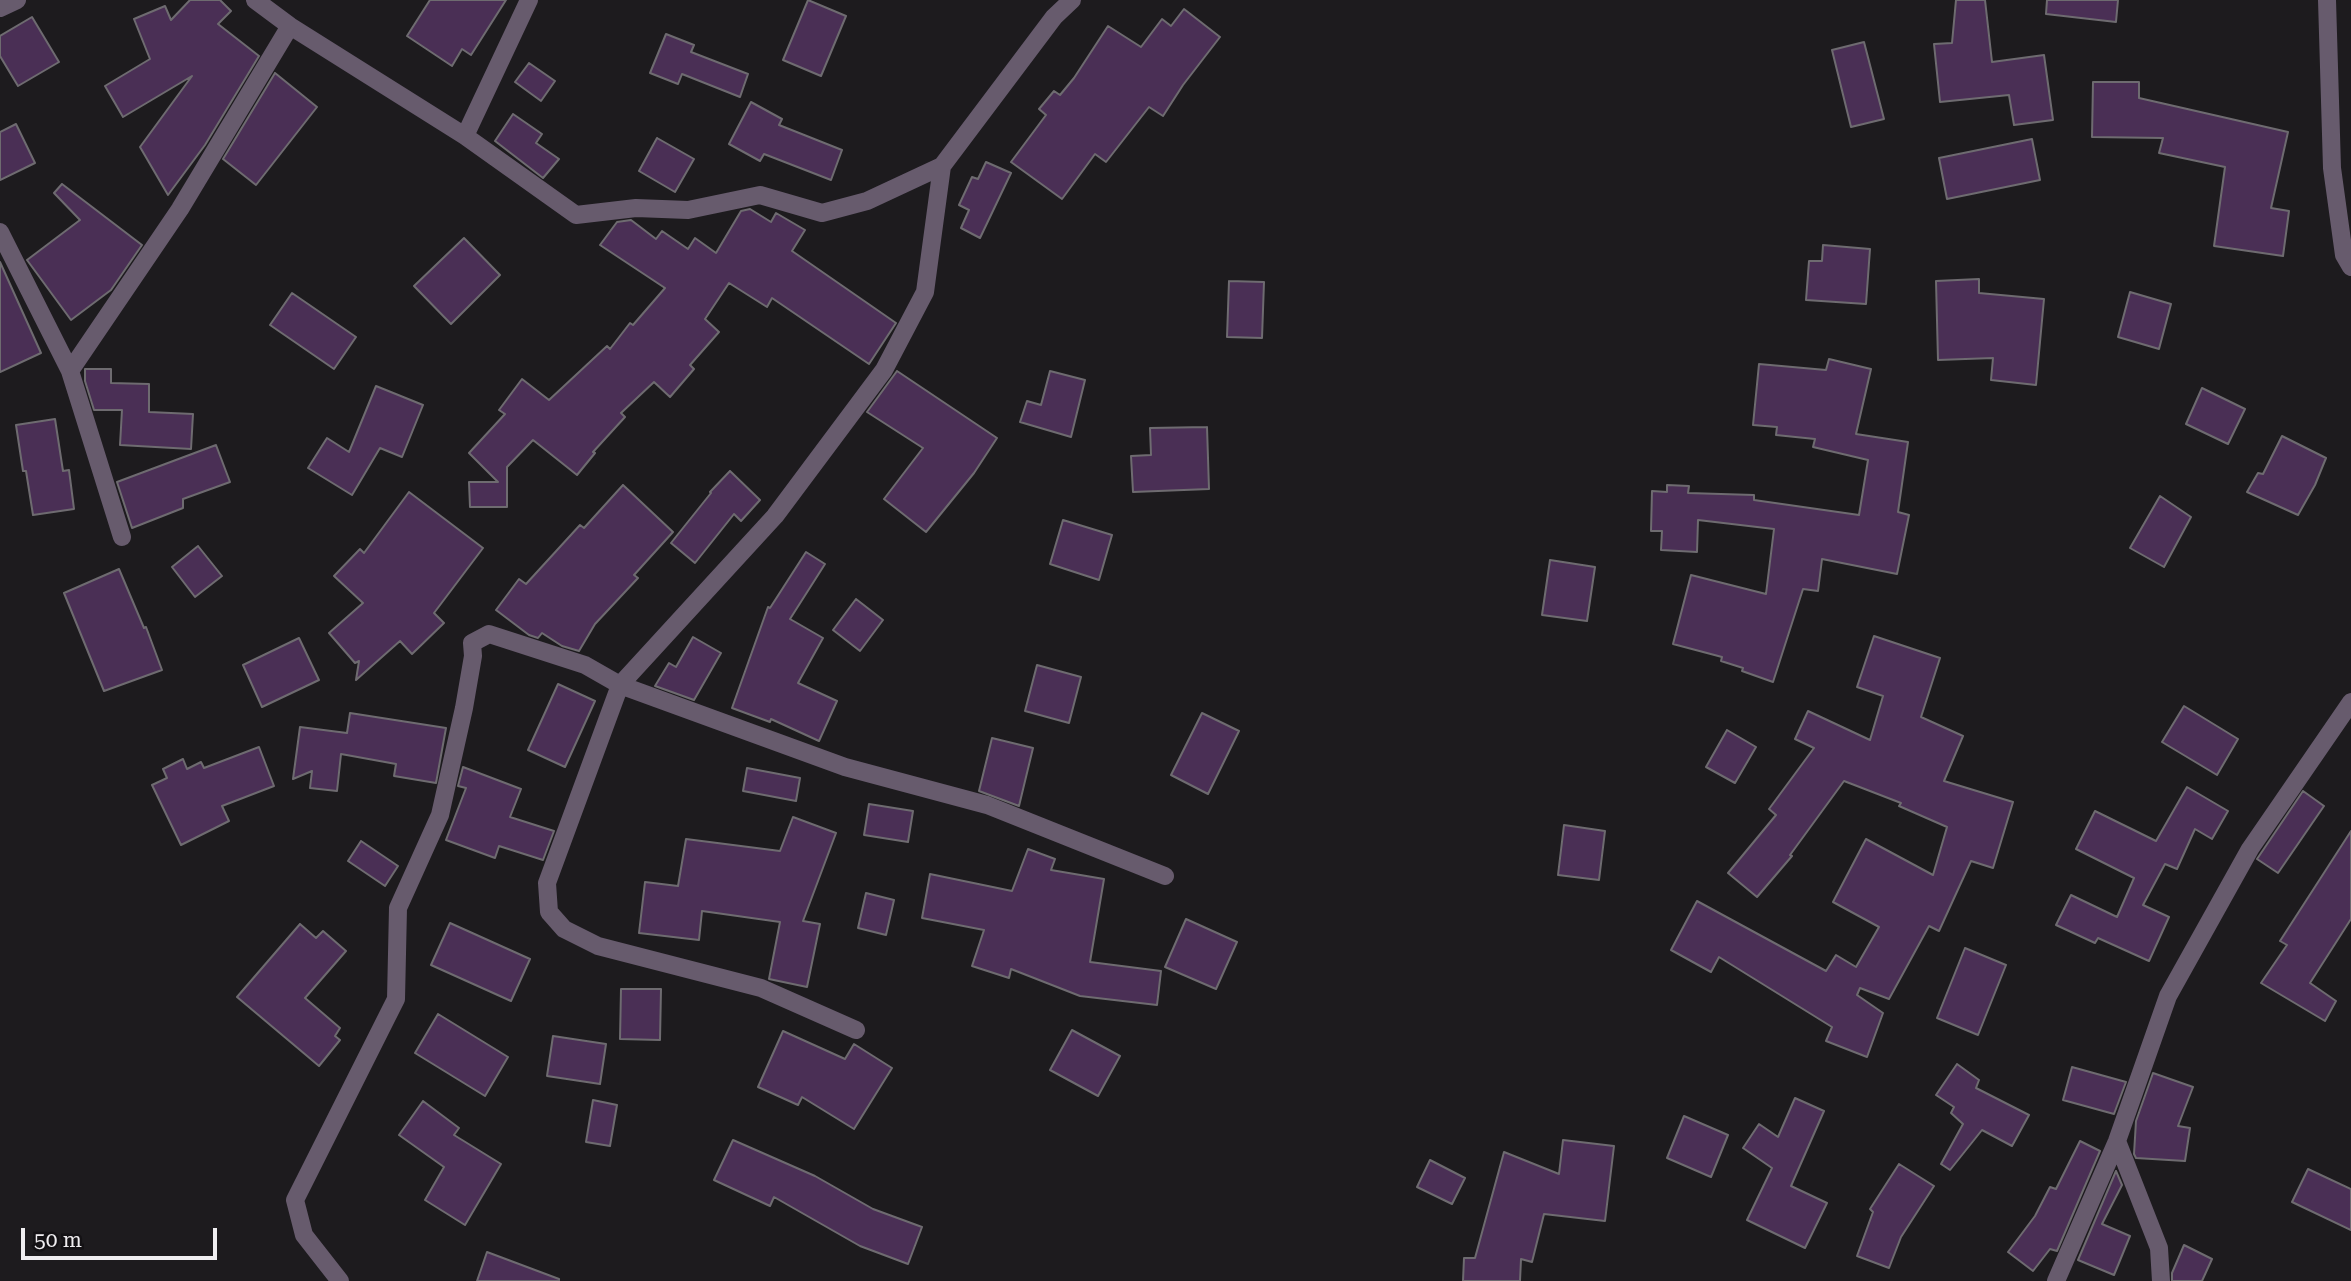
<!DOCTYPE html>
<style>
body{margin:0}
#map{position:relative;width:2351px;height:1281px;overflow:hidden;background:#1d1b1e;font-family:"Roboto Serif",serif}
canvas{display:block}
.scale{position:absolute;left:21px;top:1228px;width:196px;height:32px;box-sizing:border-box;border:4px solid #f0eef1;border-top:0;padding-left:9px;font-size:21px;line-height:24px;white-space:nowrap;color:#f0eef1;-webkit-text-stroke:5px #141215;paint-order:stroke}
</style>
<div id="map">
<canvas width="2351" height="1281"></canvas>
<div class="scale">50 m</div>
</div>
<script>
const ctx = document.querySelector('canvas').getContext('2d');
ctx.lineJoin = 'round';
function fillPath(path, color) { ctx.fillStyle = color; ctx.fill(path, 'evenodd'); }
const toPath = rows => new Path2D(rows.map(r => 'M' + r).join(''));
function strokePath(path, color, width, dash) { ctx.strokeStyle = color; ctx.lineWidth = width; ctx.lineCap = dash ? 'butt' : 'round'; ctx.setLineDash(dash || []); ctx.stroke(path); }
const building = toPath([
 [190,0,220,0,231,11,218,24,259,56,205,145,168,195,140,147,192,76,123,117,105,86,150,59,134,19,165,6,171,20,190,0],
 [430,0,506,0,471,55,462,49,452,66,407,36,430,0],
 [808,0,846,16,821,76,783,60,808,0],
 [1956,0,1985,0,1992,62,2044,55,2053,120,2014,125,2009,95,1940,102,1934,44,1952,43,1956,0],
 [2047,0,2118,0,2116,22,2046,14,2047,0],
 [1184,9,1220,37,1183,85,1163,116,1149,107,1106,162,1095,154,1062,199,1011,162,1046,115,1039,109,1054,91,1060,95,1074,78,1108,26,1141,47,1162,19,1171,26,1184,9],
 [32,17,59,62,18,86,0,56,0,36,32,17],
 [666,34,694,45,691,52,748,74,740,97,682,74,678,84,650,73,666,34],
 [1864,42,1884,119,1851,127,1832,50,1864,42],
 [529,63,555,81,541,101,515,82,529,63],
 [275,73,317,107,256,185,223,159,275,73],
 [2093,82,2139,82,2139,98,2288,132,2271,208,2289,211,2283,256,2214,246,2225,167,2159,153,2163,138,2092,137,2093,82],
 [751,102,782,119,779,125,842,150,831,180,764,154,760,161,729,144,751,102],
 [513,114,542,134,536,143,559,159,543,178,495,141,513,114],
 [16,124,35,163,0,180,0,132,16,124],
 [657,138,694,159,675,192,639,171,657,138],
 [2032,139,2040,180,1947,199,1939,158,2032,139],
 [986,162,1011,173,980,238,961,228,969,210,959,205,972,177,978,179,986,162],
 [62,184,142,245,111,290,71,320,27,260,80,220,54,193,62,184],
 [750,209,771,222,776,213,805,230,792,251,896,323,869,364,772,298,767,307,729,283,705,319,719,332,690,365,694,369,670,397,654,382,621,413,625,417,593,452,595,453,577,475,533,440,507,467,507,507,470,507,469,482,498,482,469,453,505,414,499,410,522,379,549,400,607,346,610,349,630,323,633,325,665,288,600,245,617,222,631,220,656,239,662,231,688,249,695,238,716,253,741,211,750,209],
 [464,238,500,275,451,324,414,286,464,238],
 [1823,245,1870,249,1866,304,1806,300,1809,261,1822,261,1823,245],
 [0,262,41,353,0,372,0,262],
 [1979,279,1979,293,2044,299,2036,385,1991,380,1993,358,1938,360,1936,281,1979,279],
 [1229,281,1264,282,1262,338,1227,337,1229,281],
 [2130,292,2171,304,2159,349,2118,337,2130,292],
 [292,293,356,337,334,369,270,325,292,293],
 [1829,359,1871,369,1856,434,1908,442,1898,512,1909,515,1897,574,1822,559,1818,591,1803,589,1773,682,1742,671,1743,668,1721,661,1722,657,1673,644,1691,575,1766,594,1774,529,1698,520,1697,552,1661,550,1662,531,1651,531,1652,491,1667,492,1667,485,1689,486,1688,493,1754,495,1754,500,1859,515,1868,460,1813,447,1815,439,1776,435,1777,427,1753,425,1759,364,1826,370,1829,359],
 [85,369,111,369,111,383,149,384,149,412,193,414,191,449,120,445,122,410,94,410,85,381,85,369],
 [897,371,997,438,974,473,926,532,884,499,923,448,867,412,897,371],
 [1050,371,1085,380,1071,437,1020,422,1027,401,1041,405,1050,371],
 [376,386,423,405,402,457,380,448,352,495,308,468,327,438,349,452,376,386],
 [2202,388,2245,409,2228,444,2186,424,2202,388],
 [55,419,63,471,69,470,74,509,33,515,26,471,23,471,16,425,55,419],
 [1207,427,1209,489,1133,492,1131,456,1151,455,1150,428,1207,427],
 [2282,436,2326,458,2315,485,2298,515,2247,492,2258,473,2263,474,2282,436],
 [216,445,230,482,183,499,183,508,132,528,117,482,216,445],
 [730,471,760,500,741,521,734,514,695,563,671,543,711,493,710,492,730,471],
 [623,485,673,532,634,575,638,578,595,624,579,651,562,646,542,633,538,638,529,635,496,610,519,579,526,584,580,525,584,528,623,485],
 [409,492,483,548,434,613,444,623,412,654,400,641,356,680,359,661,355,663,329,633,363,603,334,576,360,549,364,553,409,492],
 [2160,496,2191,517,2164,567,2130,548,2160,496],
 [1063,520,1112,535,1099,580,1050,564,1063,520],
 [198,546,222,576,195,597,172,567,198,546],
 [806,552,825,564,790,619,823,638,798,683,837,701,819,741,771,719,770,722,732,708,768,607,770,608,806,552],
 [1550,560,1595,567,1587,621,1542,615,1550,560],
 [119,569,144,628,146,627,162,670,104,691,64,593,119,569],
 [856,599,883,620,860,651,833,630,856,599],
 [1874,636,1940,658,1921,717,1963,736,1944,781,2013,802,1993,868,1971,861,1939,931,1929,926,1889,999,1860,988,1857,995,1883,1013,1867,1057,1826,1041,1832,1027,1719,957,1711,972,1671,950,1697,901,1826,971,1836,955,1856,967,1879,927,1833,902,1866,839,1933,875,1947,827,1899,806,1901,803,1844,781,1790,855,1792,856,1757,897,1728,873,1776,815,1769,809,1814,748,1795,739,1808,711,1870,740,1883,696,1857,687,1874,636],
 [693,637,721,653,694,700,655,686,669,663,676,667,693,637],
 [299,638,319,680,262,707,243,665,299,638],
 [1037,665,1081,677,1069,723,1025,711,1037,665],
 [558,684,595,701,565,767,528,750,558,684],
 [2184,706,2238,739,2217,775,2162,742,2184,706],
 [350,713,446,728,436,783,394,776,396,764,341,754,337,791,310,788,312,771,293,779,300,727,347,733,350,713],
 [1202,713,1239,731,1208,794,1171,775,1202,713],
 [1727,730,1756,747,1735,783,1706,767,1727,730],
 [992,738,1033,748,1019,806,979,791,992,738],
 [259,747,274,786,222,806,229,821,181,845,152,785,167,778,163,769,183,759,187,769,201,762,204,768,259,747],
 [463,767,521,789,510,817,554,831,543,860,499,846,495,858,446,840,466,788,458,786,463,767],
 [747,768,800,778,796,801,743,791,747,768],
 [2187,787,2228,811,2212,839,2195,829,2177,869,2165,864,2143,905,2169,917,2149,961,2098,938,2095,943,2056,925,2071,895,2117,917,2134,878,2076,849,2095,811,2156,841,2187,787],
 [2303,791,2324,806,2278,873,2257,859,2303,791],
 [869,804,913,811,908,842,864,835,869,804],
 [793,817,836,833,803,921,820,924,807,987,769,979,780,922,702,911,699,940,639,933,645,882,678,886,686,839,780,851,793,817],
 [1564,825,1605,831,1599,880,1558,875,1564,825],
 [2351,831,2351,919,2310,983,2336,1001,2325,1021,2261,983,2287,945,2280,941,2351,831],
 [361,841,398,866,385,886,348,861,361,841],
 [1028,849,1055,859,1051,870,1104,879,1090,962,1161,971,1157,1005,1080,996,1011,969,1009,978,972,966,984,930,922,918,930,874,1012,891,1028,849],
 [866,893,894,900,886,935,858,928,866,893],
 [1186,919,1237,942,1216,989,1165,967,1186,919],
 [450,923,530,959,511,1001,431,965,450,923],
 [300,924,316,938,323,931,346,951,305,998,340,1028,335,1036,340,1040,319,1066,237,997,300,924],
 [1965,948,2006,965,1978,1035,1937,1018,1965,948],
 [621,989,661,989,660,1040,620,1039,621,989],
 [438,1014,508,1057,485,1096,415,1053,438,1014],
 [1072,1030,1120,1056,1098,1096,1050,1070,1072,1030],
 [783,1031,845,1059,854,1044,892,1068,854,1129,802,1097,798,1105,758,1087,783,1031],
 [553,1036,606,1044,600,1084,547,1076,553,1036],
 [1957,1064,1979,1080,1976,1088,2029,1115,2012,1146,1982,1130,1950,1170,1941,1164,1963,1124,1951,1113,1954,1107,1936,1095,1957,1064],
 [2072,1067,2126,1082,2114,1114,2063,1100,2072,1067],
 [2153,1073,2193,1087,2178,1126,2190,1128,2185,1161,2136,1158,2134,1154,2136,1121,2153,1073],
 [1795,1098,1824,1111,1791,1186,1827,1203,1805,1248,1747,1220,1772,1168,1743,1148,1759,1124,1778,1137,1795,1098],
 [593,1100,617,1105,610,1146,586,1142,593,1100],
 [423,1101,459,1128,454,1135,501,1164,465,1225,425,1200,444,1167,399,1135,423,1101],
 [1684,1116,1728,1135,1711,1177,1667,1158,1684,1116],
 [733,1140,815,1176,873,1209,922,1227,908,1264,860,1246,774,1197,770,1206,714,1180,733,1140],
 [1563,1140,1614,1146,1605,1221,1544,1214,1532,1262,1521,1259,1520,1281,1463,1281,1464,1258,1475,1258,1504,1152,1559,1174,1563,1140],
 [2080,1141,2100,1151,2057,1251,2050,1249,2033,1271,2008,1252,2035,1216,2050,1187,2056,1189,2080,1141],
 [1430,1160,1465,1178,1452,1204,1417,1187,1430,1160],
 [1899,1164,1934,1186,1901,1237,1889,1268,1857,1256,1873,1212,1870,1209,1899,1164],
 [2308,1169,2351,1189,2351,1230,2292,1202,2308,1169],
 [2116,1171,2122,1185,2102,1224,2130,1236,2114,1275,2078,1260,2116,1171],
 [2184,1245,2212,1259,2202,1281,2172,1281,2172,1273,2184,1245],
 [487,1252,559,1279,559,1281,477,1281,487,1252]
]);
const minor = toPath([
 [255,0,290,26,465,136,576,215,636,208,688,210,760,195,822,213,867,201,942,166,1054,17,1072,0],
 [2327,0,2332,168,2344,255,2351,267],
 [0,8,17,0],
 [465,136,529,0],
 [0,232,70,371,122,537],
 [70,371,180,209,290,26],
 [856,1030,761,988,598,946,564,929,549,912,547,883,620,685,775,516,884,370,925,292,942,166],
 [2117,1141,2159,1248,2161,1281],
 [340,1281,304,1235,295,1200,396,999,398,908,440,815,464,708,473,656,472,643,489,634,585,665,620,685,845,767,987,805,1165,876],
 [2056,1281,2117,1141,2168,996,2250,849,2351,702]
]);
fillPath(building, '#4a2f55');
strokePath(building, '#6e6b70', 2);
strokePath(minor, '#675b6d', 18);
</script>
